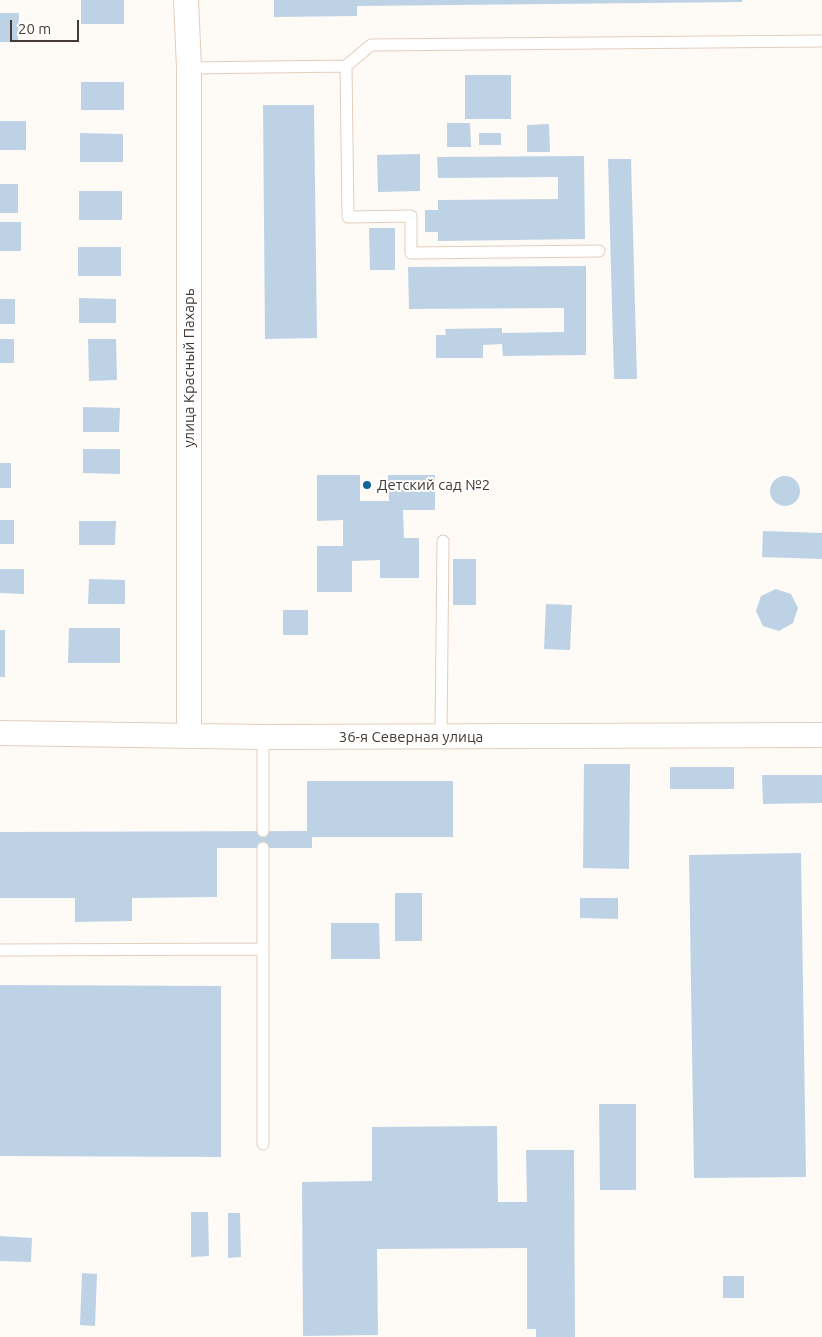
<!DOCTYPE html>
<meta charset="utf-8">
<style>
body{margin:0}
#map{position:relative;width:822px;height:1337px;overflow:hidden;background:#fefaf6;font-family:Ubuntu,sans-serif}
canvas{display:block}
.scale{position:absolute;left:10px;top:20px;width:69px;height:22px;box-sizing:border-box;border:2px solid #433a33;border-top:0;padding-left:6px;font-size:15px;line-height:18px;white-space:nowrap;color:#433a33;-webkit-text-stroke:4px #fff;paint-order:stroke}
</style>
<div id="map">
<canvas width="822" height="1337"></canvas>
<div class="scale">20 m</div>
</div>
<script>
const ctx = document.querySelector('canvas').getContext('2d');
ctx.lineJoin = 'round';
function fillPath(path, color) { ctx.fillStyle = color; ctx.fill(path, 'evenodd'); }
const toPath = rows => new Path2D(rows.map(r => 'M' + r).join(''));
function strokePath(path, color, width, dash) { ctx.strokeStyle = color; ctx.lineWidth = width; ctx.lineCap = dash ? 'butt' : 'round'; ctx.setLineDash(dash || []); ctx.stroke(path); }
function label(font, color, halo, rows, align = 'center') {
  ctx.font = font + ' Ubuntu,sans-serif'; ctx.lineWidth = 4; ctx.setLineDash([]); ctx.textBaseline = 'middle'; ctx.strokeStyle = halo; ctx.fillStyle = color; for (const [text, x, y, turn = 0] of rows) {
    ctx.save(); ctx.translate(x, y); ctx.rotate((+turn || 0) * Math.PI / 180); ctx.textAlign = isNaN(turn) ? turn : align; if (halo) ctx.strokeText(text, 0, 0); ctx.fillText(text, 0, 0); ctx.restore();
  }
}
const building = toPath([
 [81,0,124,0,124,24,81,24],
 [274,0,742,0,742,2,357,6,357,16,274,17],
 [0,13,19,13,18,42,0,42],
 [465,75,511,75,511,119,465,119],
 [81,82,124,82,124,110,81,110],
 [263,105,314,105,317,338,265,339],
 [0,121,26,121,26,150,0,150],
 [447,123,470,123,471,147,447,147],
 [549,124,550,152,527,152,527,125],
 [80,133,123,134,123,162,80,162],
 [479,133,501,133,501,145,479,145],
 [420,154,420,191,378,192,377,155],
 [584,156,585,239,438,241,438,232,425,232,425,210,438,210,438,200,558,199,558,177,438,178,437,157],
 [608,159,631,159,637,379,614,379],
 [0,184,18,184,18,213,0,213],
 [79,191,122,191,122,220,79,220],
 [0,222,21,222,21,251,0,251],
 [369,228,395,228,395,270,370,270],
 [78,247,121,247,121,276,78,276],
 [586,266,586,355,503,356,502,344,483,345,483,358,436,358,436,335,446,335,445,329,502,328,502,333,564,332,564,308,409,309,408,267],
 [79,298,116,299,116,323,79,323],
 [0,299,15,299,15,324,0,324],
 [0,339,14,339,14,363,0,363],
 [88,339,116,339,117,380,89,381],
 [83,407,120,408,119,432,83,432],
 [83,449,120,449,120,474,83,473],
 [0,463,11,463,11,488,0,488],
 [317,475,360,475,360,501,389,501,388,475,435,475,435,510,403,510,404,538,419,538,419,578,380,578,380,560,352,561,352,592,317,592,317,546,343,546,343,520,317,521],
 '770 491a15 15 0 1 1 30 0a15 15 0 1 1-30 0Z',
 [0,520,14,520,14,544,0,544],
 [79,521,116,521,115,545,79,545],
 [763,531,822,533,822,559,762,557],
 [453,559,476,559,476,605,453,605],
 [0,569,24,569,24,594,0,593],
 [89,579,125,580,125,604,88,604],
 [776,589,791,594,798,608,793,623,779,631,763,626,756,611,761,596],
 [546,604,572,605,570,650,544,649],
 [283,610,308,610,308,635,283,635],
 [69,628,120,628,120,663,68,663],
 [0,630,5,630,5,677,0,677],
 [584,764,630,764,629,869,583,868],
 [670,767,734,767,734,789,670,789],
 [762,775,822,775,822,803,763,804],
 [307,781,453,781,453,837,312,837,312,848,217,848,217,897,132,898,132,921,75,922,75,898,0,898,0,832,307,831],
 [801,853,806,1177,694,1178,689,855],
 [395,893,422,893,422,941,395,941],
 [580,898,618,898,618,919,580,918],
 [331,923,379,923,380,959,331,959],
 [0,985,221,986,221,1157,0,1156],
 [599,1104,636,1104,636,1190,600,1190],
 [497,1126,498,1202,527,1202,526,1150,574,1150,575,1337,536,1337,536,1329,527,1329,527,1248,377,1249,378,1335,303,1336,302,1182,372,1181,372,1127],
 [191,1212,208,1212,209,1256,191,1257],
 [228,1213,240,1213,241,1257,228,1258],
 [0,1236,32,1238,31,1262,0,1261],
 [82,1273,97,1274,95,1326,80,1325],
 [723,1276,744,1276,744,1298,723,1298]
]);
const service = toPath([
 [346,66,371,45,822,41],
 [189,68,346,66,348,217,411,216,411,253,599,251],
 [263,737,263,831],
 [441,737,443,541],
 [263,848,263,1144],
 [0,950,263,949]
]);
const minor = toPath([
 [186,0,189,68,189,736],
 [0,733,263,737,822,735]
]);
const markers = [
 [367,485,5,"#146496"]
];
const streetNames = [
 ["улица Красный Пахарь",189,368,-90],
 ["36-я Северная улица",411,737]
];
const poiNames = [
 ["Детский сад №2",377,485]
];
fillPath(building, '#bdd3e5');
strokePath(service, '#e3cdbc', 13);
strokePath(minor, '#e3cdbc', 26);
strokePath(service, '#fff', 11);
strokePath(minor, '#fff', 24);
for (const [x, y, r, color] of markers) { const dot = new Path2D(); dot.arc(x, y, r, 0, 2 * Math.PI); ctx.fillStyle = color; ctx.fill(dot); strokePath(dot, '#fff', 2); }
label('15px', '#433a33', '#fff', streetNames);
label('15px', '#433a33', '#fff', poiNames, 'left');
</script>
